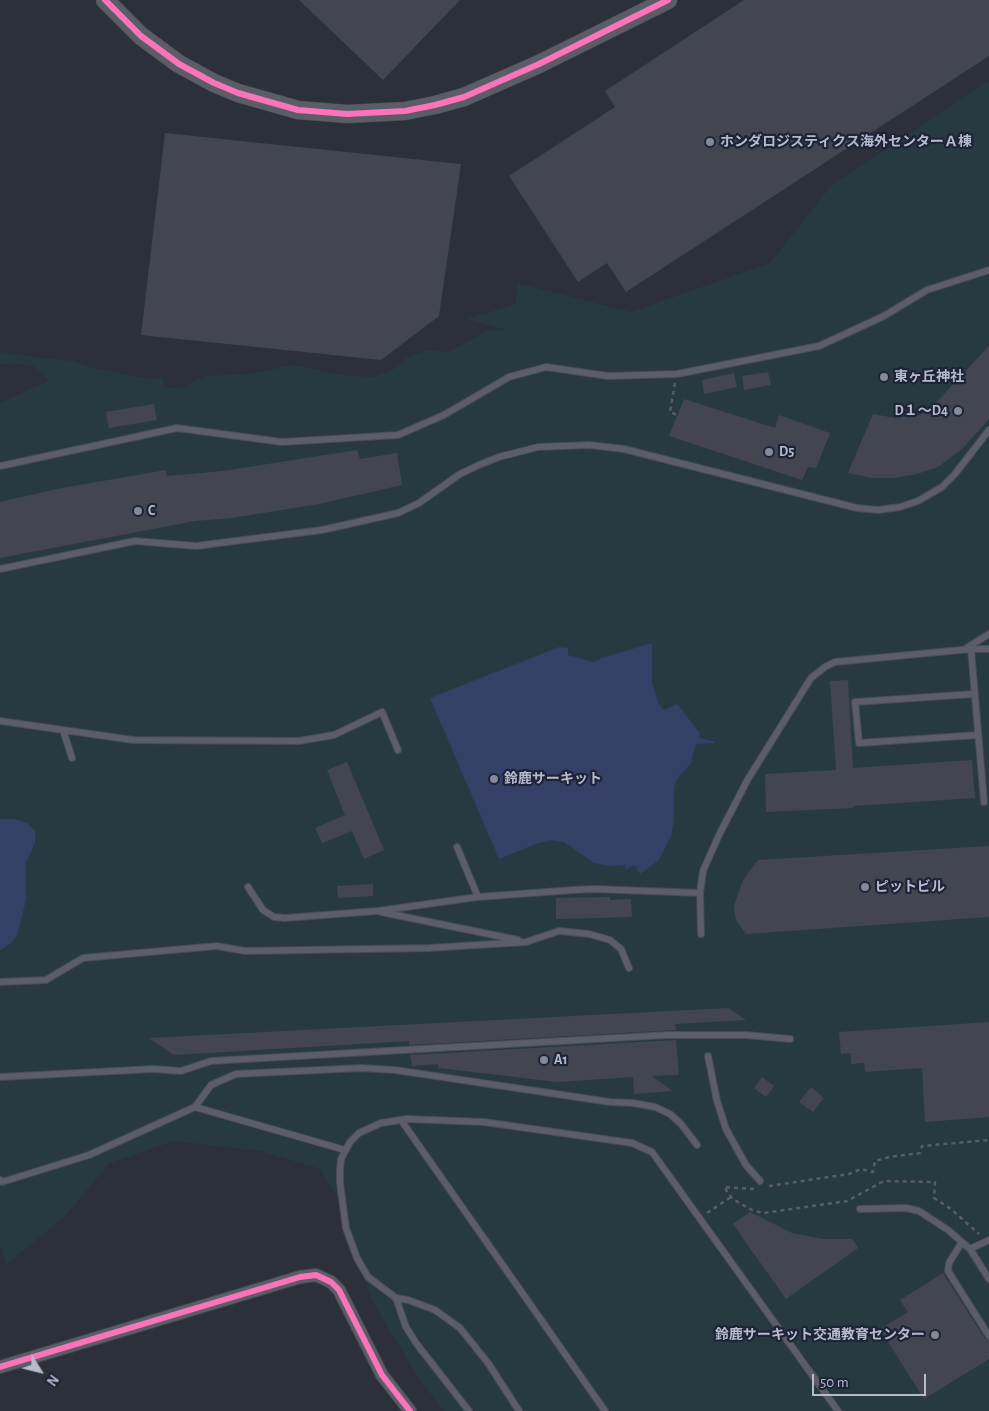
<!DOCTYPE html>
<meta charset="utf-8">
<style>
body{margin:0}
#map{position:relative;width:989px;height:1411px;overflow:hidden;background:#2b303b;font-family:"Alegreya Sans",sans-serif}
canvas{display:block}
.north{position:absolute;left:15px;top:1346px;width:50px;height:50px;-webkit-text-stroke:4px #1d2437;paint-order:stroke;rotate:126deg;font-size:14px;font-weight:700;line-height:20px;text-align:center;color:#b5bacc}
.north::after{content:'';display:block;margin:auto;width:18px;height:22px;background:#b5bacc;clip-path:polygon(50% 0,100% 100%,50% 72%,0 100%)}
.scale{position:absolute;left:812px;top:1374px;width:114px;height:22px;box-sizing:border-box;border:2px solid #b5bacc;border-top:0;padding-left:6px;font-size:15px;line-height:18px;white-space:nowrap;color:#b5bacc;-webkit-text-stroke:4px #1d2437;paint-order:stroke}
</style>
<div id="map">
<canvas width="989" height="1411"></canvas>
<div class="north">N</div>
<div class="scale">50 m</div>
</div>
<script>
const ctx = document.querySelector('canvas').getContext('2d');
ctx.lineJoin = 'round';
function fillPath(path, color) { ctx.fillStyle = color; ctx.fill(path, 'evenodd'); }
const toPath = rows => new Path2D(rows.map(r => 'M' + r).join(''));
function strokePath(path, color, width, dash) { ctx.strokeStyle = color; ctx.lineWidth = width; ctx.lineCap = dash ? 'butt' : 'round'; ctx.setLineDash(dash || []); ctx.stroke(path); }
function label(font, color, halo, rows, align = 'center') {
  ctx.font = font + ' "Alegreya Sans","Noto Sans JP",sans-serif'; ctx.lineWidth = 4.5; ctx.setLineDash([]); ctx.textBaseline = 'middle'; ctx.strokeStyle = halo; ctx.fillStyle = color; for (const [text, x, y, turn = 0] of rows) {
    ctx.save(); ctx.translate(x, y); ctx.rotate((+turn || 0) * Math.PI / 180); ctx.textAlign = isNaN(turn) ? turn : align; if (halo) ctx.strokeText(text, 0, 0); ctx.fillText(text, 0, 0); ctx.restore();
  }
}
const green = toPath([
 [989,81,989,1411,444,1411,420,1380,372,1301,337,1197,320,1169,260,1151,174,1141,110,1163,65,1216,6,1265,0,1245,0,403,44,383,48,382,45,375,33,366,16,363,0,365,0,352,33,357,73,361,89,367,148,379,163,378,164,388,188,387,189,384,205,376,249,374,292,365,349,376,373,377,394,369,409,356,429,350,449,352,488,330,510,331,467,319,516,304,517,283,631,312,770,263,831,186]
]);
const water = toPath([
 [652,643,652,682,659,705,664,710,677,704,699,732,699,738,713,741,715,743,696,744,690,765,680,775,676,781,674,788,674,820,671,836,659,860,640,874,634,865,626,870,625,865,611,866,594,863,564,842,551,840,536,844,499,859,430,698,559,647,568,648,568,655,593,662,602,658],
 [0,819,15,819,27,823,35,831,35,842,26,863,26,900,17,936,10,944,0,950]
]);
const building = toPath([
 [299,0,460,0,383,80],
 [744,0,989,0,989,56,626,292,607,263,578,282,509,176,615,107,605,91],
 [165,133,461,164,439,316,381,360,141,335],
 [989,346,989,419,962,449,938,467,917,474,894,478,872,478,848,473,873,414,895,418,920,415,931,408],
 [768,372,771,385,744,390,742,376],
 [734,373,737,387,704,394,702,380],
 [684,399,775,428,779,415,830,433,816,468,808,467,802,480,669,436],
 [154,404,157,420,109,428,106,412],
 [357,450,360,459,397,453,402,485,319,504,232,518,195,521,0,558,0,502,62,488,166,470,167,476,223,471],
 [848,680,853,768,972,760,975,798,853,806,853,808,766,812,765,774,836,770,830,681],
 [347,762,384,850,364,859,352,831,322,843,315,828,345,815,327,770],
 [989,846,989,917,746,934,736,920,734,906,743,880,758,860],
 [373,884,373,896,338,898,337,886],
 [610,897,610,900,631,899,632,917,556,919,556,898],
 [728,1008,746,1020,675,1024,676,1030,409,1045,409,1041,174,1055,149,1038],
 [989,1022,989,1117,925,1122,922,1068,865,1072,864,1063,851,1064,851,1053,841,1054,839,1032],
 [676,1040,679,1075,652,1076,673,1091,634,1094,633,1077,557,1082,439,1068,438,1064,412,1066,410,1055],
 [762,1077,774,1086,766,1097,754,1088],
 [811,1087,824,1098,813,1112,799,1102],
 [750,1212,792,1233,823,1239,852,1239,858,1248,786,1299,733,1224],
 [943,1273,985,1339,989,1341,989,1359,924,1399,880,1329,908,1312,900,1300]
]);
const path = toPath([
 [675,383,670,412,677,415],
 [769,1186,849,1174,861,1169,873,1172,875,1161,889,1157,920,1153,922,1146,989,1140],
 [754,1189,724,1187,731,1197,739,1203,754,1211,764,1213,847,1201,884,1181,935,1182,934,1198,951,1209,979,1234],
 [707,1213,731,1197]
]);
const lane = toPath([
 [0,466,177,428,282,442,398,435,444,415,509,377,546,367,608,376,677,374,819,346,884,316,927,290,989,270],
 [0,569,135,541,196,546,322,530,398,513,419,503,460,474,479,465,499,457,538,447,589,445,624,449,857,508,878,510,900,507,918,501,942,487,955,474,989,430],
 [965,649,989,634],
 [971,649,984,802],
 [974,694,855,702,859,743,978,735],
 [0,721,133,740,299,741,334,735,382,712,398,750],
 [63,730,72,758],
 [457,847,478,897],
 [248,887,263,910,274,917,285,918,377,911,478,897,573,890,594,889,700,893],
 [381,912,518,940],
 [701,934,700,893,703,871,719,835,748,779,811,678,825,667,835,662,971,649,989,649],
 [0,982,46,980,83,958,217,946,245,951,429,948,526,942,559,931,589,934,610,940,621,949,629,968],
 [708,1056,717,1101,726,1129,746,1165,760,1181],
 [0,1077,153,1069,181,1071,211,1061,667,1035,746,1035,790,1039],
 [195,1107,345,1150],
 [401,1120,605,1411],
 [0,1180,2,1182,89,1155,195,1107,211,1085,236,1074,361,1068,395,1070,610,1102,633,1103,655,1107,670,1114,681,1124,697,1145],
 [860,1209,906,1208,919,1211,948,1230,970,1249,989,1279],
 [962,1242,949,1263,948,1271,989,1336],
 [970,1249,989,1240],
 [396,1298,408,1300,435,1310,460,1328,488,1363,519,1411],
 [469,1411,416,1343,406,1327,396,1298,368,1277,357,1258,346,1228,340,1183,340,1169,341,1159,350,1142,359,1133,381,1123,407,1119,484,1122,632,1143,652,1152,838,1411]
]);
const street = toPath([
 [0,1367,300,1277,316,1275,331,1282,339,1290,382,1375,410,1411]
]);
const secondary = toPath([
 [105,0,141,36,179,64,214,83,238,93,298,110,347,114,405,111,435,105,464,97,539,64,668,0]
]);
const cycleway = toPath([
 [105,0,141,36,179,64,214,83,238,93,298,110,347,114,405,111,435,105,464,97,539,64,668,0],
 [0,1367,300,1277,316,1275,331,1282,339,1290,382,1375,410,1411]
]);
const markers = [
 [710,142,5,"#858a99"],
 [884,377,5,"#858a99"],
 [958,411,5,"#858a99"],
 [769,452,5,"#858a99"],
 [138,511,5,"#858a99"],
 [494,779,5,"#858a99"],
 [865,887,5,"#858a99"],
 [544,1060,5,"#858a99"],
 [935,1335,5,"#858a99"]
];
const poiNames = [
 ["ホンダロジスティクス海外センターＡ棟",720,142],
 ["東ヶ丘神社",894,377],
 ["D１～D4",948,411,"right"],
 ["D5",779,452],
 ["C",148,511],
 ["鈴鹿サーキット",504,779],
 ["ピットビル",875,887],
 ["A1",554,1060],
 ["鈴鹿サーキット交通教育センター",925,1335,"right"]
];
fillPath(green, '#273a42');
fillPath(water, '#344065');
fillPath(building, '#434651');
strokePath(lane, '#474b54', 8);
strokePath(street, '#474b54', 14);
strokePath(secondary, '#474b54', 19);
strokePath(path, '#595d66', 2.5, [4, 4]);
strokePath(lane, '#5b5e69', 6);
strokePath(street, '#5b5e69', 12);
strokePath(secondary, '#5a5d67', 18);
strokePath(cycleway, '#fb73b8', 6);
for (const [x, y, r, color] of markers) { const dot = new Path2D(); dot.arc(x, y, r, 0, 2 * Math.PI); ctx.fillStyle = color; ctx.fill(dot); strokePath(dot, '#1d2437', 2); }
label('bold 14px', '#b5bacc', '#1d2437', poiNames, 'left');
</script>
